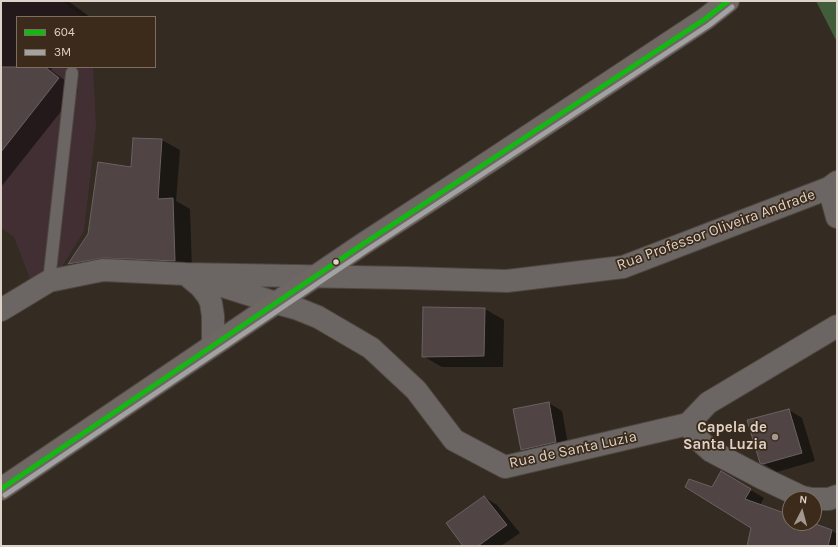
<!DOCTYPE html>
<style>
body{margin:0}
#map{position:relative;width:838px;height:547px;overflow:hidden;background:#342b23;font-family:Karla,sans-serif}
canvas{display:block}
.frame{position:absolute;inset:0;border:2px solid #ded3c9;pointer-events:none}
.legend{position:absolute;left:16px;top:16px;width:140px;height:52px;box-sizing:border-box;background:#3c2b1b;border:1px solid #7d6e61;margin:0;padding:5px 7px;list-style:none;font-size:12px;color:#ded3c9}
.legend li{display:flex;align-items:center;gap:8px;height:20px}
.legend b{width:20px;border:1px solid #7d6e61}
.north{position:absolute;left:782px;top:491px;width:40px;height:40px;box-sizing:border-box;background:#3c2b1b;border:1px solid #7d6e61;border-radius:50%;rotate:6deg;font-size:11px;font-weight:700;line-height:16px;text-align:center;color:#ded3c9}
.north::after{content:'';display:block;margin:auto;width:14px;height:18px;background:#a2988f;clip-path:polygon(50% 0,100% 100%,50% 72%,0 100%)}
</style>
<div id="map">
<canvas width="838" height="547"></canvas>
<div class="frame"></div>
<ul class="legend">
<li><b style="height:5px;background:#13b813"></b>604</li>
<li><b style="height:5px;background:#a2a2a2"></b>3M</li>
</ul>
<div class="north">N</div>
</div>
<script>
const ctx = document.querySelector('canvas').getContext('2d');
ctx.lineJoin = 'round';
function fillPath(path, color) { ctx.fillStyle = color; ctx.fill(path, 'evenodd'); }
const toPath = rows => new Path2D(rows.map(r => 'M' + r).join(''));
function strokePath(path, color, width, dash) { ctx.strokeStyle = color; ctx.lineWidth = width; ctx.lineCap = dash ? 'butt' : 'round'; ctx.setLineDash(dash || []); ctx.stroke(path); }
function label(font, color, halo, rows, align = 'center') {
  ctx.font = font + ' Karla,sans-serif'; ctx.lineWidth = 3.5; ctx.setLineDash([]); ctx.textBaseline = 'middle'; ctx.strokeStyle = halo; ctx.fillStyle = color; for (const [text, x, y, turn = 0] of rows) {
    ctx.save(); ctx.translate(x, y); ctx.rotate((+turn || 0) * Math.PI / 180); ctx.textAlign = isNaN(turn) ? turn : align; if (halo) ctx.strokeText(text, 0, 0); ctx.fillText(text, 0, 0); ctx.restore();
  }
}
const industrial = toPath([
 [1,1,62,1,83,17,17,17,17,67,93,67,96,126,84,231,59,272,32,284,14,237,1,228]
]);
const forest = toPath([
 [816,1,837,1,837,42]
]);
const shadow = toPath([
 [1,1,68,1,90,17,17,17,17,67,53,67,51,70,78,90,1,187],
 [134,139,162,140,180,150,176,201,190,209,192,271,87,274,69,264,132,168],
 [485,309,504,320,503,367,442,367,423,356],
 [549,403,562,411,569,450,535,458,522,450],
 [789,410,802,418,815,461,777,472,761,462],
 [722,473,764,498,760,505,790,516,790,523,810,523,832,531,837,534,837,546,748,546,753,528,713,488],
 [484,497,497,505,520,533,501,546,464,546]
]);
const building = toPath([
 [1,67,45,67,59,78,1,152,1,67],
 [133,138,162,139,158,199,173,198,175,261,104,258,68,264,88,234,98,162,131,167,133,138],
 [423,307,485,308,484,356,422,357,423,307],
 [549,402,556,442,521,450,513,409,549,402],
 [789,409,802,453,763,464,760,463,747,420,789,409],
 [721,471,751,489,745,499,790,515,790,523,813,523,832,530,828,546,747,546,751,528,685,487,689,479,712,487,721,471],
 [484,496,507,525,478,546,463,546,446,523,484,496]
]);
const service = toPath([
 [49,281,72,73]
]);
const minor = toPath([
 [829,188,837,217],
 [276,303,298,309,318,317,371,348,416,390,454,440,505,467,688,424,708,403,837,326],
 [688,424,702,443,711,451,762,478,802,497,812,499],
 [814,499,829,499,837,496]
]);
const tertiary = toPath([
 [188,276,200,286,208,296,211,303,213,316,213,345],
 [207,281,276,303],
 [1,310,49,281,103,270,185,274,406,278,507,281,623,267,829,188,837,182]
]);
const secondary = toPath([
 [1,489,363,244,466,177,705,19,728,1]
]);
const bus1 = toPath([
 [1,489,363,244,705,19,728,1]
]);
const bus2 = toPath([
 [5,495,367,250,709,25,732,7]
]);
const markers = [
 [336,262,3.5,"#ded3c9"],
 [775,437,4,"#a2988f"]
];
const streetNames = [
 ["Rua Professor Oliveira Andrade",716,230,-20],
 ["Rua de Santa Luzia",573,450,-12]
];
const poiNames = [
 ["Capela de",767,428],
 ["Santa Luzia",767,445]
];
fillPath(industrial, '#422f33');
fillPath(forest, '#425d39');
fillPath(shadow, '#0007');
fillPath(building, '#514445');
strokePath(building, '#6a6160', 1);
strokePath(service, '#4e463f', 14);
strokePath(minor, '#4e463f', 24);
strokePath(tertiary, '#4e463f', 24);
strokePath(secondary, '#4e463f', 24);
strokePath(service, '#6b6663', 12);
strokePath(minor, '#6b6663', 22);
strokePath(tertiary, '#6b6663', 22);
strokePath(secondary, '#6f6764', 22);
strokePath(bus1, '#13b813', 5);
strokePath(bus2, '#a2a2a2', 5);
for (const [x, y, r, color] of markers) { const dot = new Path2D(); dot.arc(x, y, r, 0, 2 * Math.PI); ctx.fillStyle = color; ctx.fill(dot); strokePath(dot, '#3c2b1b', 1.5); }
label('15px', '#ded3c9', '#3c2b1b', streetNames);
label('bold 15px', '#ded3c9', '#3c2b1b', poiNames, 'right');
</script>
